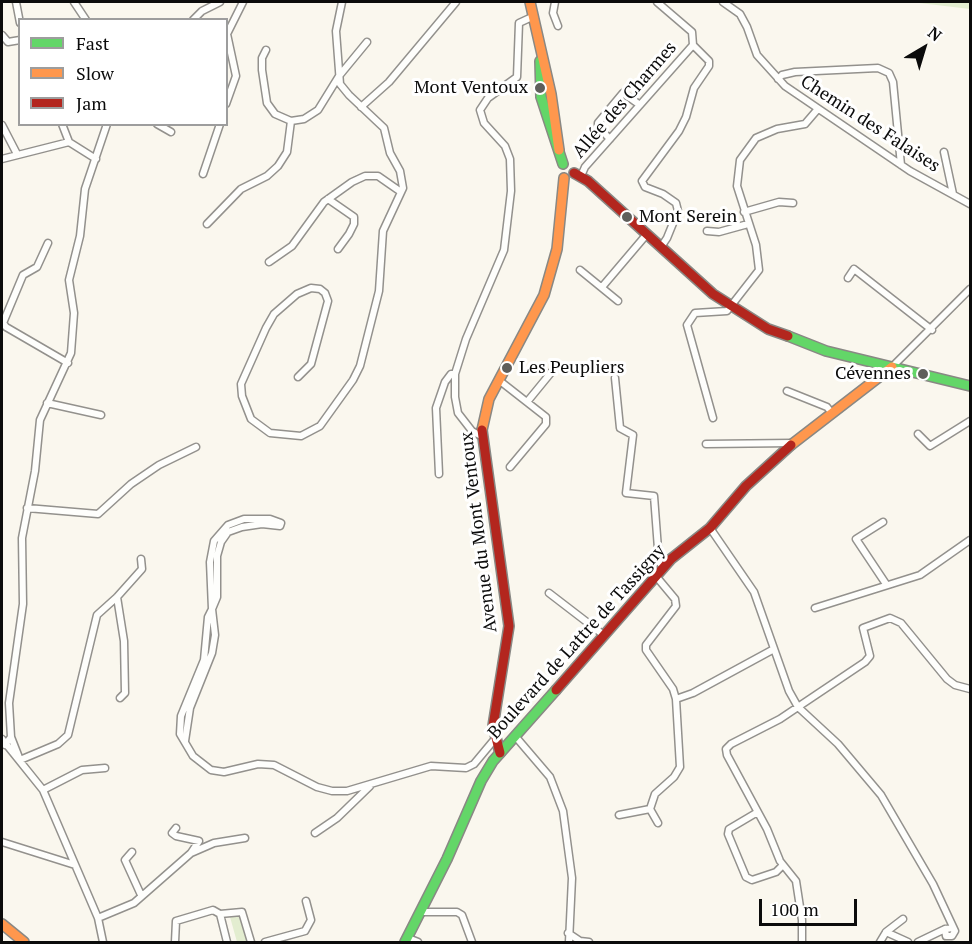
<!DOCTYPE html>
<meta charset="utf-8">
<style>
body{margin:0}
#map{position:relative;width:972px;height:944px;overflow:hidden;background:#faf7ee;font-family:"PT Serif",serif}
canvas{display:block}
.frame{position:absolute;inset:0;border:3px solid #0b0b0b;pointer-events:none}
.legend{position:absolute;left:18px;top:18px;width:210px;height:108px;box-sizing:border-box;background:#fff;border:2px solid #9d9d9d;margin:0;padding:8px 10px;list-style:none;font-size:18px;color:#0b0b0b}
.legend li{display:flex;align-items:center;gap:12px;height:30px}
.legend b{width:30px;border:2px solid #9d9d9d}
.north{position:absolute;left:894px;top:18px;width:60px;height:60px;-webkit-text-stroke:4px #fff;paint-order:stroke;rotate:38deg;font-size:16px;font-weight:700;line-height:24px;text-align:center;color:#0b0b0b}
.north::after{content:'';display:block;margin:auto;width:21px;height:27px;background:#0b0b0b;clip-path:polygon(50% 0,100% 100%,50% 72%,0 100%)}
.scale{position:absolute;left:759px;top:899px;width:98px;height:27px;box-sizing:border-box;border:3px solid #0b0b0b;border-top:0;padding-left:8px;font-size:18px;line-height:21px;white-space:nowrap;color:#0b0b0b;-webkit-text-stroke:4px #fff;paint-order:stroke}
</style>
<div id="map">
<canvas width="972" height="944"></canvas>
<div class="frame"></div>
<ul class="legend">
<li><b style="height:8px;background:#63d668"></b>Fast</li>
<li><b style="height:8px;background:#ff974d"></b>Slow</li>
<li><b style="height:8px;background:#b3261e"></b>Jam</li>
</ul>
<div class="north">N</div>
<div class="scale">100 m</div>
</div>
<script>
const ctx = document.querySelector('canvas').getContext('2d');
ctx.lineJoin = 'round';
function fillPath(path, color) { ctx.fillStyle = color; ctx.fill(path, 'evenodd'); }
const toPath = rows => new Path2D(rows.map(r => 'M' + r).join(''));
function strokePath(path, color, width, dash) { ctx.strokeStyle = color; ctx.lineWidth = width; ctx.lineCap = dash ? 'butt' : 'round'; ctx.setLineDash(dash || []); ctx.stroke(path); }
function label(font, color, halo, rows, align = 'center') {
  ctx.font = font + ' "PT Serif",serif'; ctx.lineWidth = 6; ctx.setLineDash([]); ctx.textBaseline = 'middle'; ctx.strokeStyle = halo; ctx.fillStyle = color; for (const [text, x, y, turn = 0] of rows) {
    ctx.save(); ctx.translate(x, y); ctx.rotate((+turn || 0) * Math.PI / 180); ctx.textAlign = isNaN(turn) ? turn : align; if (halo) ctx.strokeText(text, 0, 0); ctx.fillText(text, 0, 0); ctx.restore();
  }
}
const green = toPath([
 [911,2,970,2,970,9],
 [239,914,247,942,237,942,230,917]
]);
const street = toPath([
 [16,2,20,23],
 [74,2,86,20],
 [555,2,553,13,558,26],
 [657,2,692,32,693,45,709,61,709,66,694,88,686,117,679,131,642,181,645,187,663,194,676,203,678,211,667,238,661,247],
 [723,2,740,14,747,27,757,55,785,86,910,171,970,204],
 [193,20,202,11,220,2],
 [2,35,8,42,20,40],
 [266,50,262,58,262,70,267,103,275,114,291,121],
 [778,79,782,75,795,72,878,68,889,73,893,82,901,165],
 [226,104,236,76,227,34,243,2],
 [361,107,389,82,456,2],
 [62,124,69,142,96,159],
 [157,124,171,132],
 [2,125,17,154],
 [610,139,598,127,598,123,623,93,640,105],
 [944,152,953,194],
 [2,159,69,142],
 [203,174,220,124],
 [581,176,585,167,693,45],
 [328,199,354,217,354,224,349,234,338,249],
 [744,212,779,202,793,203],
 [207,224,241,189,267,176,278,166,287,152,291,121,304,119,318,110,339,76,367,42],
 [707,231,719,232,748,224],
 [48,243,37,267,23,275,3,323,6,327,68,363],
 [269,262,292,246,324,202,352,182,365,176,378,176,401,192],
 [580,270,618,301],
 [848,278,854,269,932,330],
 [602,287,647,234],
 [892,367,970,289],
 [298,377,311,364,328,301,325,293,320,289,311,288,297,294,274,314,266,328,241,384,242,396,251,419,270,433,301,436,320,426,353,380,360,366,379,291,383,231,403,188,400,171,390,153,384,128,349,95,340,84,336,31,342,2],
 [615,378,620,428,633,435,626,493,654,496,659,562,663,567],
 [500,381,546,417,546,424,510,467],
 [787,391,827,407,831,412],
 [527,402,554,369],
 [47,403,101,415],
 [713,418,687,325,695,313,727,311,759,270,756,245,737,186,740,160,756,138,777,129,805,124,817,110],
 [918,434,930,446,970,421],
 [481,436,472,431,458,413,455,397,455,374,466,339,504,250,511,191,510,159,505,146,484,123,480,110,488,98,517,77,519,23,532,17],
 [706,444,793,443],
 [439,474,436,408,445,382,451,374,455,374],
 [27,508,98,514,131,484,159,465,196,447],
 [883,522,856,539,886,584],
 [280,526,281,523,270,519,244,519,228,525,214,541,210,562,212,609,208,617,204,660,181,716,180,734,193,756,211,770,224,772,258,764,274,765,317,787,332,791,347,791,431,766,466,768,474,764,494,740],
 [710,528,754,592,789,691,798,707,838,744,881,795,933,884,955,931,952,936,946,936,945,929,953,928],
 [549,593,605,636],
 [117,597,124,641,125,693,120,698],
 [815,608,920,575,970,540],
 [676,699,693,693,774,649],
 [515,736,550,777,563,811,572,878,569,942],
 [11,737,20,760,58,744,68,735,97,615,117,597,142,569,141,559],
 [2,739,43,790,98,918,103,942],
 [185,741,190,708,212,653,215,635,212,609,217,597,217,556,221,542,228,532,242,527,262,524,280,526],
 [5,745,11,737,9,703,23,604,22,538,35,471,40,420,71,353,74,313,69,280,80,236,85,189,107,124],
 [43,790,82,770,105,768],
 [650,809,658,823],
 [756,813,729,829,728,834,746,877,752,880,776,872,783,865],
 [619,815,650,809,655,794,674,777,680,767,676,699,673,689,646,650,646,645,676,606,675,599,655,575],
 [176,828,172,833,176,836,199,841,191,853],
 [315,833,337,818,370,786],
 [2,842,75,865],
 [132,852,125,860,141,895],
 [421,912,457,912,462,915,472,942],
 [220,914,242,912,251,942],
 [98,918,134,903,191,853,214,843,245,838],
 [903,919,886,932,908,942],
 [568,933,580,941,589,942],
 [408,938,418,942],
 [175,942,176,921,213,910,220,914,227,942],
 [265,942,305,931,311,920,306,901],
 [802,942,802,920,796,881,780,861,767,829,727,755,726,749,731,744,780,719,865,662,870,656,863,628,890,618,901,623,947,679,955,685,970,689],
 [880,942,886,932],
 [918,942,945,929]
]);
const fast = toPath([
 [540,61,541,97,563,164],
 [788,336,826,351,970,386],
 [405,942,447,859,481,781,493,761,556,690]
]);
const slow = toPath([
 [530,2,551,94,559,150],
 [482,430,489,399,544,295,557,249,564,178],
 [791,445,892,367],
 [2,924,24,942]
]);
const jam = toPath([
 [574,173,588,181,713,294,768,329,788,336],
 [482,430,509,626,493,726,500,753],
 [556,690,671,559,710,528,746,486,791,445]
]);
const markers = [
 [540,88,6,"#5f5e5a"],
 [627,217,6,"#5f5e5a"],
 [507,368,6,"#5f5e5a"],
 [923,374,6,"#5f5e5a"]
];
const poiNames = [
 ["Mont Ventoux",528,88],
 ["Mont Serein",639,217,"left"],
 ["Les Peupliers",519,368,"left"],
 ["Cévennes",911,374]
];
const streetNames = [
 ["Allée des Charmes",625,100,-49],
 ["Chemin des Falaises",870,124,33],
 ["Avenue du Mont Ventoux",479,532,-97],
 ["Boulevard de Lattre de Tassigny",577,642,-48]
];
fillPath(green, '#e3edd0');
strokePath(street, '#93918d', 9);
strokePath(fast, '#898884', 12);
strokePath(slow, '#898884', 12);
strokePath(jam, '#898884', 12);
strokePath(street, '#fefefc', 6);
strokePath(fast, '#63d668', 9);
strokePath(slow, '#ff974d', 9);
strokePath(jam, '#b3261e', 9);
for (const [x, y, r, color] of markers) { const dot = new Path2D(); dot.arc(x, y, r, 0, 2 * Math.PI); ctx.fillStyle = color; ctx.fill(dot); strokePath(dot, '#fff', 2); }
label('18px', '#0b0b0b', '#fff', poiNames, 'right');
label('18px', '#0b0b0b', '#fff', streetNames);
</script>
